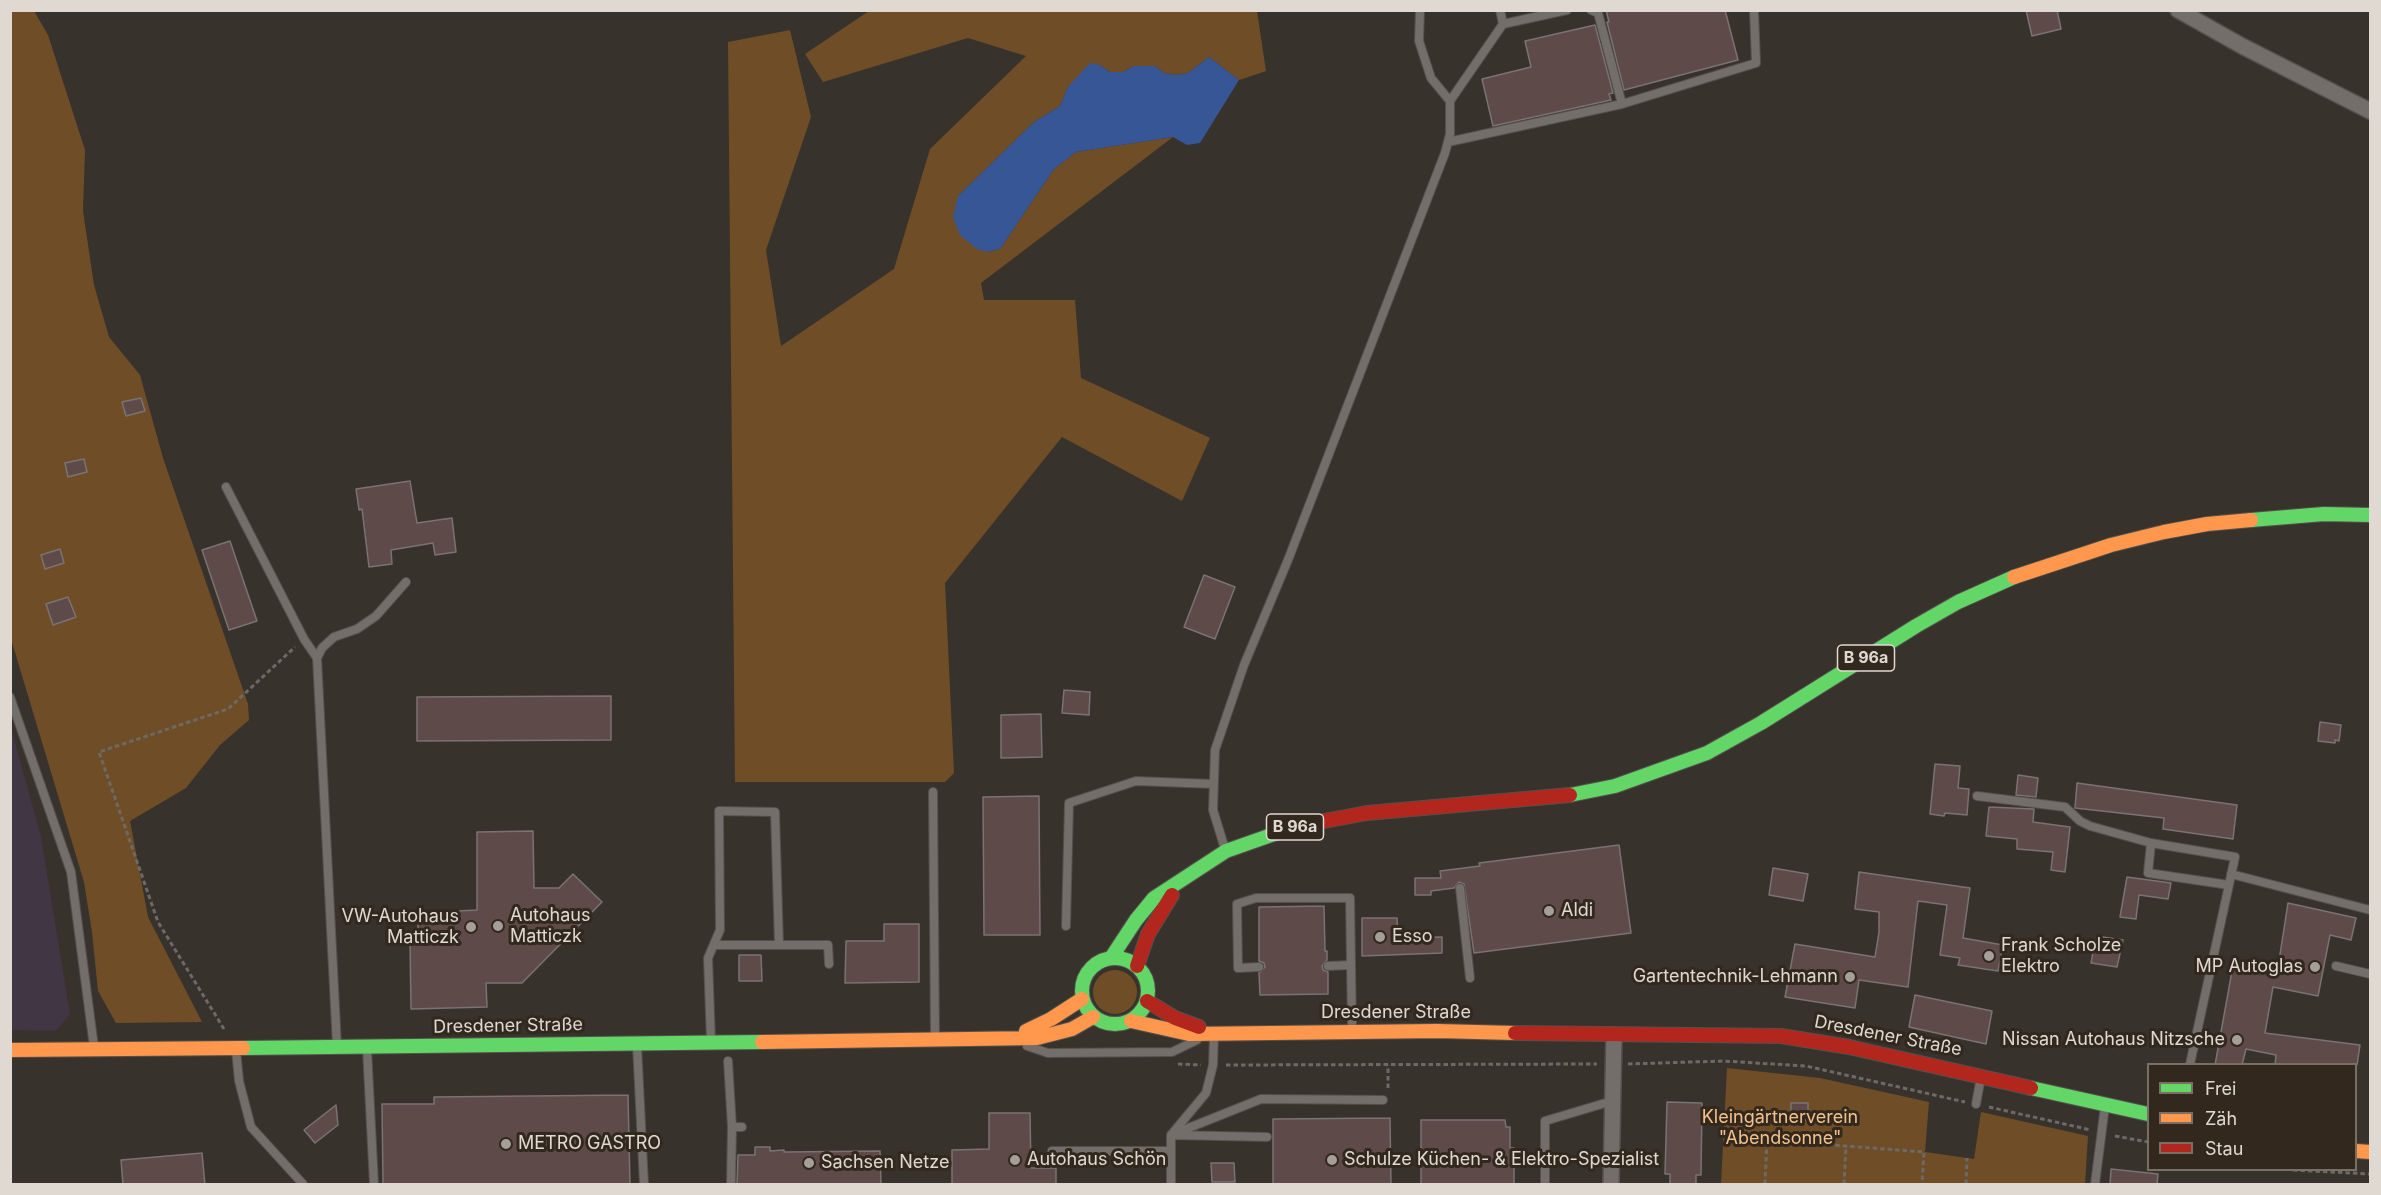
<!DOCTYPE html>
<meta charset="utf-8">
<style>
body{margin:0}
#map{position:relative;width:2381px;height:1195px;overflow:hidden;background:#38322c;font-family:Inter,sans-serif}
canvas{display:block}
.frame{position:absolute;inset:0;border:12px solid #e0d9d2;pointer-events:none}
.legend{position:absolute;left:2147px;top:1063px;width:210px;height:108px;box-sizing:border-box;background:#33281d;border:2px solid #786f65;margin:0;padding:8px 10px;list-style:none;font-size:18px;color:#e0d9d2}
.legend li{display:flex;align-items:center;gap:12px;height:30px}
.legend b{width:30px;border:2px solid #786f65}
</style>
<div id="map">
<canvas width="2381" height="1195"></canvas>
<div class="frame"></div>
<ul class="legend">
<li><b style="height:8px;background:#63d668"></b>Frei</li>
<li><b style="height:8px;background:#ff974d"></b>Zäh</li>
<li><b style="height:8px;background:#b3261e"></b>Stau</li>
</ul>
</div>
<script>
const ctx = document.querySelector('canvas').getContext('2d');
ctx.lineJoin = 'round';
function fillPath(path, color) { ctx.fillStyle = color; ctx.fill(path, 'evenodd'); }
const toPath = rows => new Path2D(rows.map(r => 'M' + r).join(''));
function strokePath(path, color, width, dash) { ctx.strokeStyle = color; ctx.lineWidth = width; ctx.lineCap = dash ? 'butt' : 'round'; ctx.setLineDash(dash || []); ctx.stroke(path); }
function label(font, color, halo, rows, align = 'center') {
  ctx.font = font + ' Inter,sans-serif'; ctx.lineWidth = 6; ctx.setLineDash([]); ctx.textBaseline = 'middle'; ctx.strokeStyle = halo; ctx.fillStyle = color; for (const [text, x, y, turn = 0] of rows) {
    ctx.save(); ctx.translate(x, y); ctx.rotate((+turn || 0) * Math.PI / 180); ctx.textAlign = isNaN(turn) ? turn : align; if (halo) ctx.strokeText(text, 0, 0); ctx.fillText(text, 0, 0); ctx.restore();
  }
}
const industrial = toPath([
 [10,724,41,837,70,1014,56,1031,11,1030]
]);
const green = toPath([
 [10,11,34,11,48,35,85,150,83,211,94,285,109,337,140,375,163,458,248,704,249,720,220,745,186,788,130,821,148,917,202,1022,116,1023,98,991,92,932,84,882,11,639],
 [869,11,1257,11,1266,71,1239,80,1209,57,1188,73,1176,75,1164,73,1155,66,1134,66,1123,72,1110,72,1100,65,1068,87,1060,106,1034,122,958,196,987,252,1000,249,1054,169,1076,152,1173,137,981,283,984,300,1075,300,1081,378,1210,438,1182,501,1062,437,945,583,954,773,945,782,735,782,728,42,790,30,811,117,766,250,781,346,894,269,930,149,1026,56,968,38,823,82,805,54],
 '1093 992a22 22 0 1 1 44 0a22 22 0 1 1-44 0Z',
 [1727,1068,1820,1078,1929,1102,1925,1152,1974,1159,1981,1112,2088,1136,2085,1184,1721,1184]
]);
const water = toPath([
 [1209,57,1239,80,1200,143,1187,145,1173,137,1076,152,1054,169,1000,249,987,252,977,249,960,235,953,217,958,196,1034,122,1060,106,1068,87,1090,63,1100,65,1110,72,1123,72,1134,66,1155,66,1164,73,1176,75,1188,73]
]);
const building = toPath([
 [1606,10,1725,10,1738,60,1624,90,1607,22,1609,22,1606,10],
 [2026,10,2057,10,2061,29,2032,36,2026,10],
 [1595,25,1613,93,1609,94,1611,100,1493,126,1482,79,1531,67,1525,41,1595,25],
 [141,398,145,411,126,416,122,402,141,398],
 [84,459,87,472,68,477,65,463,84,459],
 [410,481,417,523,452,518,456,552,435,555,433,543,391,550,392,564,369,567,362,509,359,510,356,489,410,481],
 [230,541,257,621,229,630,202,550,230,541],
 [60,549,64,563,45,569,41,555,60,549],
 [1204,575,1235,587,1215,639,1184,627,1204,575],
 [68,597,76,617,53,625,46,604,68,597],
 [1064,690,1090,692,1089,715,1062,713,1064,690],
 [611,696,611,740,417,741,417,697,611,696],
 [1041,714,1042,757,1001,758,1001,715,1041,714],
 [2320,722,2341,725,2339,741,2335,740,2335,743,2318,741,2320,722],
 [1935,764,1960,766,1958,788,1969,789,1967,815,1945,813,1944,816,1930,814,1935,764],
 [2018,775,2038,778,2036,797,2016,795,2018,775],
 [2077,783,2237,805,2233,839,2163,829,2164,818,2075,808,2077,783],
 [1039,796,1040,935,984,935,983,797,1039,796],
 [1989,807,2034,809,2033,822,2070,827,2065,872,2051,870,2053,852,2017,849,2017,839,1986,836,1989,807],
 [533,831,534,888,559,888,573,874,602,902,522,983,486,983,487,1007,411,1009,410,940,418,940,418,913,477,910,477,832,533,831],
 [1619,845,1631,933,1474,953,1464,884,1459,882,1454,888,1431,891,1431,895,1415,895,1415,878,1441,878,1440,871,1480,866,1479,863,1619,845],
 [1773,868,1808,874,1803,901,1769,895,1773,868],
 [1859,872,1970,888,1963,938,2003,945,1998,971,1958,965,1960,958,1940,955,1947,905,1918,901,1908,987,1859,980,1855,1008,1785,997,1795,944,1875,957,1879,932,1879,912,1855,909,1859,872],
 [2127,877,2171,883,2168,899,2139,895,2136,919,2120,917,2127,877],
 [2288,903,2356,918,2351,940,2330,935,2318,996,2273,987,2265,1033,2360,1045,2357,1065,2275,1065,2276,1055,2246,1049,2242,1065,2215,1065,2234,960,2278,967,2288,903],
 [1324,906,1325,951,1327,951,1327,960,1322,966,1323,970,1328,972,1328,994,1260,995,1259,973,1265,967,1264,963,1259,961,1259,907,1324,906],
 [1362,918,1397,918,1398,938,1442,937,1442,953,1362,956,1362,918],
 [884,924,919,924,919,982,845,983,846,941,884,941,884,924],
 [2096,936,2123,940,2117,967,2091,963,2096,936],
 [739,955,761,955,762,981,739,981,739,955],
 [1915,995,1992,1011,1986,1044,1909,1027,1915,995],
 [628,1095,630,1185,383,1185,382,1104,434,1104,434,1097,628,1095],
 [1667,1102,1702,1103,1701,1175,1696,1175,1696,1185,1670,1185,1670,1174,1665,1174,1667,1102],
 [1791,1103,1808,1103,1808,1120,1791,1120,1791,1103],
 [336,1105,338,1125,315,1143,304,1130,336,1105],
 [989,1113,1030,1113,1031,1168,1056,1168,1056,1185,952,1185,952,1150,989,1149,989,1113],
 [1390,1118,1391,1185,1273,1185,1273,1119,1390,1118],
 [1421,1120,1505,1120,1506,1127,1510,1127,1510,1148,1514,1148,1514,1185,1421,1185,1421,1120],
 [755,1147,770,1147,770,1151,784,1150,784,1152,880,1151,881,1185,737,1185,738,1155,755,1155,755,1147],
 [202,1153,205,1185,123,1185,121,1160,202,1153],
 [1211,1163,1234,1163,1235,1182,1212,1182,1211,1163],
 [2111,1169,2158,1174,2157,1185,2110,1185,2111,1169]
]);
const path = toPath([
 [224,1029,158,922,99,752,228,709,295,647],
 [1178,1064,1201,1065],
 [1628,1064,1723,1061,1806,1066,1965,1102],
 [1226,1065,1597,1064],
 [1388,1088,1388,1065],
 [1989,1107,2091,1130],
 [2115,1136,2148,1142],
 [2293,1170,2370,1174],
 [1765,1184,1767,1140,1924,1152,1922,1184],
 [1844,1184,1846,1146],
 [1966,1184,1967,1158]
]);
const lane = toPath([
 [1420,10,1419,41,1431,78,1450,101,1503,24,1567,10],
 [1500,10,1503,24],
 [1591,10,1598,13,1622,104],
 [1448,142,1622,104,1756,63,1754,10],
 [226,487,304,639,317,658,337,1046],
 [317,658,322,648,334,637,357,629,376,616,406,582],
 [10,697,71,872,94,1047],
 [933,792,935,1039],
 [1977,796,2065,807,2080,821,2090,826,2151,843],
 [1225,849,1213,810,1215,750,1244,665,1288,560,1445,153,1450,134,1450,101],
 [2231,874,2370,910],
 [1460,888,1470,978],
 [1066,926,1069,803,1136,781,1213,784],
 [779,945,828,945,829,964],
 [1328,966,1351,965],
 [2336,966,2370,974],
 [1259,967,1238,968,1237,904,1256,898,1350,898,1352,1030],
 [711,1042,708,958,720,930,719,811,775,812,779,945,714,945],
 [637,1045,644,1184],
 [1027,1046,1048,1053,1172,1052,1197,1040],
 [367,1049,374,1184],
 [236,1050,239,1081,251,1127,303,1184],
 [728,1061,732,1127,731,1184],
 [2190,1064,2229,885,2235,857,2151,843,2148,873,2229,885],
 [1976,1104,1981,1077],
 [732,1127,742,1127],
 [1267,1137,1171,1135,1261,1099,1383,1100],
 [1052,1151,1171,1151],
 [1171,1184,1171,1135,1206,1093,1213,1065,1214,1035],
 [1545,1184,1545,1121,1612,1101],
 [2095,1184,2105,1106]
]);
const street = toPath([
 [2178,10,2242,46,2370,111],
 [1611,1184,1614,1035]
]);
const fast = toPath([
 [2251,520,2324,514,2370,515],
 [1570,795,1615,786,1707,753,1761,723,1916,626,1958,602,2014,577],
 '1082 991a33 33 0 1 1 66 0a33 33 0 1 1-66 0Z',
 [1111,958,1136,920,1154,898,1226,851,1297,826],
 [243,1048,762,1042],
 [2031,1088,2148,1114]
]);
const slow = toPath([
 [2014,577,2111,545,2164,532,2207,524,2251,520],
 [1131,1021,1189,1034,1437,1031,1515,1033],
 [1026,1031,1051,1019,1082,999],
 [762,1042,1037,1038,1072,1029,1093,1017],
 [10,1050,243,1048],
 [2356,1151,2370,1152]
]);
const jam = toPath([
 [1297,826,1367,813,1570,795],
 [1137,966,1148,934,1172,895],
 [1147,1001,1175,1018,1199,1027],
 [1515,1033,1781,1036,1849,1047,2031,1088]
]);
const markers = [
 [1549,911,6,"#a59f98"],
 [498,926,6,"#a59f98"],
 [471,927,6,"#a59f98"],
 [1380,937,6,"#a59f98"],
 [1989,956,6,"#a59f98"],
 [2315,967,6,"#a59f98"],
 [1850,977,6,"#a59f98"],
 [2237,1040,6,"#a59f98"],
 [506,1144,6,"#a59f98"],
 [1015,1160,6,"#a59f98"],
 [1332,1160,6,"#a59f98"],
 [809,1163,6,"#a59f98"]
];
const shields = [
 [1866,658,57],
 [1295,827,57]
];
const shieldNames = [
 ["B 96a",1866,658],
 ["B 96a",1295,827]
];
const poiNames = [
 ["Aldi",1561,911],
 ["Autohaus",510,916],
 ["Matticzk",510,937],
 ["VW-Autohaus",459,917,"right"],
 ["Matticzk",459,938,"right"],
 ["Esso",1392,937],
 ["Frank Scholze",2001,946],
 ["Elektro",2001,967],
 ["MP Autoglas",2303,967,"right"],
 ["Gartentechnik-Lehmann",1838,977,"right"],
 ["Nissan Autohaus Nitzsche",2225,1040,"right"],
 ["METRO GASTRO",518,1144],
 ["Autohaus Schön",1027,1160],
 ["Schulze Küchen- & Elektro-Spezialist",1344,1160],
 ["Sachsen Netze",821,1163]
];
const streetNames = [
 ["Dresdener Straße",1396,1013],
 ["Dresdener Straße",508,1026,-1],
 ["Dresdener Straße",1888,1036,11]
];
const parkNames = [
 ["Kleingärtnerverein",1780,1118],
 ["\"Abendsonne\"",1780,1139]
];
fillPath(industrial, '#413643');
fillPath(green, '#6f4e27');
fillPath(water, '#375696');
fillPath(building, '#5e4b49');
strokePath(building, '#7a7370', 1.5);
strokePath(lane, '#55504b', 10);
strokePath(street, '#55504b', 18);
strokePath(fast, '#55504b', 16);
strokePath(slow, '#55504b', 16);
strokePath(jam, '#55504b', 16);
strokePath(path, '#6e6964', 3, [4.5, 3]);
strokePath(lane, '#736e69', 8);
strokePath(street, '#736e69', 15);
strokePath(fast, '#63d668', 14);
strokePath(slow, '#ff974d', 14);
strokePath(jam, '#b3261e', 14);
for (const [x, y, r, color] of markers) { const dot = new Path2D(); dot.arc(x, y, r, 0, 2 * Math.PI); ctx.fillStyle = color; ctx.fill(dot); strokePath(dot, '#33281d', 2); }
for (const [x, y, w] of shields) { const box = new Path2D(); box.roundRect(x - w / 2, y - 13, w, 26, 4.5); ctx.fillStyle = '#33281d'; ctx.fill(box); strokePath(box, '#e0d9d2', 1.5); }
label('bold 16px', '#e0d9d2', null, shieldNames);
label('18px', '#e0d9d2', '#33281d', poiNames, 'left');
label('18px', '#e0d9d2', '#33281d', streetNames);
label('18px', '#f4c28c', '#33281d', parkNames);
</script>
